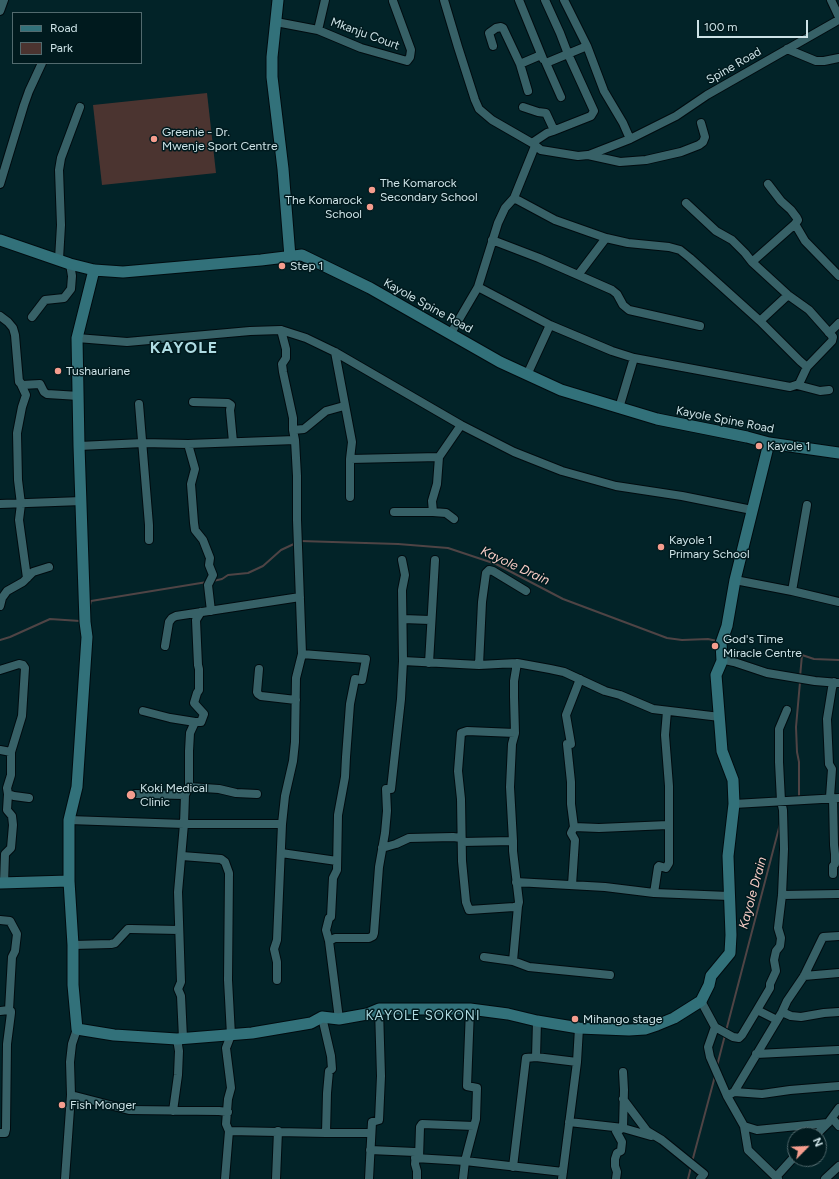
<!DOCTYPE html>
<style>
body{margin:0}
#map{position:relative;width:839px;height:1179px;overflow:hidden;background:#022328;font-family:Figtree,sans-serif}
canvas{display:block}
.legend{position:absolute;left:12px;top:12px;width:130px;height:52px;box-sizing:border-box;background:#001a1e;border:1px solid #526a6e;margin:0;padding:5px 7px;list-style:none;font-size:12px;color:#cde3e7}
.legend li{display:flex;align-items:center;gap:8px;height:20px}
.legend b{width:20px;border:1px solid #526a6e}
.north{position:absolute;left:787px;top:1127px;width:40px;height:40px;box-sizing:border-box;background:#001a1e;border:1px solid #526a6e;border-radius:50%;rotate:66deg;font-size:11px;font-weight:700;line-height:16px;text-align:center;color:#cde3e7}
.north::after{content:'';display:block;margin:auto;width:14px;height:18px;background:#f59d8e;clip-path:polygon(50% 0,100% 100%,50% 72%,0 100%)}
.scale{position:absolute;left:697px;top:20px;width:111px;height:18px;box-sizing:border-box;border:2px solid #cde3e7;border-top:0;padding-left:5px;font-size:12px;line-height:14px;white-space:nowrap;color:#cde3e7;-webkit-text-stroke:3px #001a1e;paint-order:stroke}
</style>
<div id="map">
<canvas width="839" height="1179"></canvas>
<ul class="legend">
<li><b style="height:5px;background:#32717a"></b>Road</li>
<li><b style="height:11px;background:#4b3430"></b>Park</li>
</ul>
<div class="north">N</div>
<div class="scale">100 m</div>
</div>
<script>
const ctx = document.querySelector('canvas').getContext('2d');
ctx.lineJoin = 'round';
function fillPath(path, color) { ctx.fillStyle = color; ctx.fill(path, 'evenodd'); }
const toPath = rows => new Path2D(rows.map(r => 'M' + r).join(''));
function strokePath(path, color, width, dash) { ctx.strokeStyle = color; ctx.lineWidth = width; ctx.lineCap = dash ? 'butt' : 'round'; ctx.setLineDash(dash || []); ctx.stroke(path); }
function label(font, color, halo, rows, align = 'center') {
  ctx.font = font + ' Figtree,sans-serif'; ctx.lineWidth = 3; ctx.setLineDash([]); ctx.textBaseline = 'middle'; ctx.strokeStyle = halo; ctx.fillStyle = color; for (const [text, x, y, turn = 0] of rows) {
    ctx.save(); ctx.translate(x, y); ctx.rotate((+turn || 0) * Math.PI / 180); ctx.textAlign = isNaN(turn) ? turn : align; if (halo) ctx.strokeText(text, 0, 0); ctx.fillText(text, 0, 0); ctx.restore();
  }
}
const green = toPath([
 [207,93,216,173,102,185,93,105]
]);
const stream = toPath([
 [300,541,398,544,448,548,496,564,563,599,667,638,682,640,708,639,717,641],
 [213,581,222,579,228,575,248,573,263,566,281,550,296,543],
 [90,605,91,601,207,582],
 [0,640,10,637,50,619,80,621],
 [800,677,802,655,814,659,839,660],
 [799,797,799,762,797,752,796,727,800,682],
 [726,1031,780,824],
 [717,1066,725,1035],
 [692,1162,715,1076],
 [688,1179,691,1167]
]);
const street = toPath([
 [444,0,458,47,475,100,479,109,492,120,532,143,541,150,578,156,588,155,620,162,646,160,681,152,699,145,703,142,705,137,701,123],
 [519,0,543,59],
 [545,0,560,33,568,54,594,111,591,116,553,131],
 [564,0,587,46,604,91,623,123,630,139],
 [0,11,4,0],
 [276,22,318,30,361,48,407,61,410,57,411,50,393,1],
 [318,30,325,0],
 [493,46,489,33,496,28,501,27,503,28,520,64,541,55],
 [787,49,816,61,824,61,839,58],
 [520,64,528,91],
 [561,97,546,63,587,46],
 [523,107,538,112,546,113,553,128,553,131,547,133,532,143],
 [589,155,630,139,676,116,707,95,835,22,838,20,839,17,831,0],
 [0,184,24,105,29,91,42,63],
 [768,184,781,201,791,210,797,218,798,220,795,224],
 [514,198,555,220,606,238,628,243,669,247,680,250,690,258,760,321,800,361,807,367,799,384,790,387,634,358,619,408],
 [686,203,716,231,732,240,745,253,752,262,788,295,809,310,833,337,832,341,807,367],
 [492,240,539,258,612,290,617,294,623,305,629,310,700,326],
 [59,259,61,225,59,170,61,158,80,107],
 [752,262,795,224,805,241,839,276],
 [578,275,606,238],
 [478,287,550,325,612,351,634,358],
 [0,316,8,322,13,328,15,335,19,382,22,385,40,384,44,392,47,394,79,396],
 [32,317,45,300,64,298,71,289,72,276,70,264],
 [760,321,788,295],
 [451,333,478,287,498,223,505,208,514,198,535,146],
 [829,333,839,323],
 [77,338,127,342,250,331,281,330,306,338,335,352,461,425,514,452,562,471,616,486,682,496,752,510],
 [335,352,352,442,350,459],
 [527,375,550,325],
 [20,382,26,395,22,407,17,433,18,480,21,504,19,520,27,578],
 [797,385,820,391,829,390],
 [193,402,228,403,231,405,230,410,233,442],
 [139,404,149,525,149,540],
 [293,430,304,429,326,411,344,406],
 [188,444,195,469,191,484,194,523,195,530,203,540,210,558,209,565,213,575,208,585,211,611],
 [79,446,143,443,188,444,295,440],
 [439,457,437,484,432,501,433,512,446,513,454,519],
 [350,497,350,459,439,457,461,425],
 [0,504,82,501],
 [394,512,433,512],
 [735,580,792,591,839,602],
 [792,591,807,505],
 [0,606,2,598,7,591,23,582,33,572,49,567],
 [403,619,430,620],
 [165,646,169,622,172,618,176,616,300,597],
 [302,654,366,659,362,680,355,679,350,704,346,757,345,777,338,815,337,870,333,878,331,917,329,918,326,930,329,941],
 [403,661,479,665,517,663,550,669,564,672,605,691,620,695,653,709,720,717],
 [722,661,725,660,734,662,767,673,815,681,839,683],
 [429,663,435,560],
 [479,665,482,602,486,573,489,570,493,571,526,591],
 [259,669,257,692,258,694,261,696,296,700],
 [0,670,19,664,23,665,25,668,22,716,11,752],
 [143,711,170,718,195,722],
 [515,733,467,731,461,733,458,771,461,799,462,861,466,902,469,910,514,907,518,906,519,902,513,851,513,841,510,787,512,744,515,733,514,697,514,681,517,663],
 [0,750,11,752,11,775,7,788,8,794,14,796,29,798],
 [189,787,219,789,236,793,257,794],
 [135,794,185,795],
 [734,804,839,798],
 [69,820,184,824,282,824],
 [574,827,599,828,668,825],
 [462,842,513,841],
 [382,848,396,844,409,838,453,837,461,838],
 [281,853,337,861],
 [182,856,221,859,225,862,229,873,228,980,231,1035,226,1048,231,1088,228,1099,226,1124,229,1131,225,1179],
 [833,874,833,866,835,864,835,854,834,845,833,798,830,797,832,769,829,764,827,719,832,688,834,682],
 [516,882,605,887,654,893,729,896],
 [4,884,5,854,11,848,13,825,12,816,7,810,8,794],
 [572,885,575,840,571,833,574,827,571,804,571,782,567,744,571,744,566,715,580,679],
 [654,893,658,867,659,866,666,868,669,863,669,786,665,735,667,711],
 [782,895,839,894],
 [0,920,10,921,17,934,15,951,12,957,9,1010],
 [73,945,111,944,115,943,128,929,131,929,179,930],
 [484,957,513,961,529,967,610,975],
 [513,961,518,906],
 [804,976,839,973],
 [277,980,277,962,274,949,277,940,282,824,285,796,293,761,295,742,296,678,302,654,297,520,297,476,295,440,293,430,293,418,283,372,282,364,286,358,286,349,281,330],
 [701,1001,715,1027,733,1037,739,1038,742,1035,757,1010,770,988,770,984,776,971,774,960,776,951,780,946,781,938,778,928,782,895,784,849,783,810,781,801,779,762,779,729,787,710],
 [757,1010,777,1020],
 [0,1011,9,1010,11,1011,11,1013,7,1044,6,1129,5,1133,0,1133],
 [782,1012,791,1016,801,1017,824,1013,839,1012],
 [322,1017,331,1056,332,1069,329,1071,327,1093,326,1133],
 [339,1019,329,941,335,938,369,938,373,936,374,933,379,867,385,833,387,811,386,789,391,789,401,699,403,661,402,590,405,575,402,560],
 [715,1027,708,1047,710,1057,727,1096,744,1126,748,1150,778,1179],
 [183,1038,181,996,178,989,181,982,178,892,184,824,185,795,189,787,189,751,190,733,195,722,201,722,204,714,194,703,197,693,199,690,199,669,198,665,196,620,201,612],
 [756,1054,838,1050],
 [536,1057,577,1062],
 [734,1092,762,1094,790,1090,839,1086],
 [71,1095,129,1110,219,1111,228,1112],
 [727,1096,734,1092,782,1012,787,1001,804,976,823,937,839,936],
 [623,1099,647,1131,662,1140,704,1174,700,1179],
 [173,1111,178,1075,179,1051,177,1039],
 [832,1118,839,1126],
 [569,1122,623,1128,651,1136],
 [744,1126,757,1130,828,1123],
 [229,1131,326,1133,371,1133],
 [816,1135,828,1123,839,1108],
 [370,1150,415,1152,416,1152,415,1164,417,1171,417,1179],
 [415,1158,465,1161,563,1172],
 [419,1158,420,1127,422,1124,474,1126],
 [513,1167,526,1058,536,1057,537,1021],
 [776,1177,795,1156],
 [65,1179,71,1095,70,1062,72,1044,77,1029],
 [276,1179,278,1131],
 [369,1179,372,1122,379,1120,381,1076,379,1009],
 [463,1179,465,1161,476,1119,477,1088,467,1086,470,1009],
 [562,1179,577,1062,579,1028],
 [616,1179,617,1172,615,1166,615,1159,617,1153,621,1151,622,1142,616,1131,623,1128,624,1090,623,1072],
 [825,1179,839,1166]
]);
const secondary = toPath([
 [278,0,272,57,272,77,283,169,290,257],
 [0,240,70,264,94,270,123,272,261,260,302,255,370,288,500,362,561,390,657,419,747,437,769,443,839,453],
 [94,270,77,338,79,446,85,622,87,637,77,787,69,820,69,881,73,945,73,985,77,1029,114,1035,177,1039,252,1033,311,1023,322,1017,339,1019,367,1014,379,1009,470,1009,508,1014,537,1021,579,1028,629,1030,645,1029,657,1025,674,1018,701,1001,709,985,711,976,730,953,731,935,728,856,734,804,733,780,722,751,716,675,722,661,721,643,727,626,735,580,769,443],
 [0,883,69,881]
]);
const markers = [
 [154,139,4,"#f59d8e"],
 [372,190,4,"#f59d8e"],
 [370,207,4,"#f59d8e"],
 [282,266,4,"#f59d8e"],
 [58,371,4,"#f59d8e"],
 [759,446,4,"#f59d8e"],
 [661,547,4,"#f59d8e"],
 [715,646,4,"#f59d8e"],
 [131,795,5,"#f59d8e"],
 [575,1019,4,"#f59d8e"],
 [62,1105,4,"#f59d8e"]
];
const streetNames = [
 ["Mkanju Court",365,34,20],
 ["Spine Road",734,66,-30],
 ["Kayole Spine Road",428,306,29],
 ["Kayole Spine Road",725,420,11]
];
const poiNames = [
 ["Greenie - Dr.",162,132],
 ["Mwenje Sport Centre",162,146],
 ["The Komarock",380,183],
 ["Secondary School",380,197],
 ["The Komarock",362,200,"right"],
 ["School",362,214,"right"],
 ["Step 1",290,266],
 ["Tushauriane",66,371],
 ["Kayole 1",767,446],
 ["Kayole 1",669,540],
 ["Primary School",669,554],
 ["God's Time",723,639],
 ["Miracle Centre",723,653],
 ["Koki Medical",140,788],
 ["Clinic",140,802],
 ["Mihango stage",583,1019],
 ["Fish Monger",70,1105]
];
const waterNames = [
 ["Kayole Drain",515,566,25],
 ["Kayole Drain",753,893,-75]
];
const neighbourhoodNames = [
 ["KAYOLE SOKONI",423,1016]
];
const districtNames = [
 ["KAYOLE",184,348]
];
fillPath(green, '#4b3430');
strokePath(stream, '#4f4445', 2);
strokePath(street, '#000b0f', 10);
strokePath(secondary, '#000b0f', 13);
strokePath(street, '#376167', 8);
strokePath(secondary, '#32717a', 11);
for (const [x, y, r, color] of markers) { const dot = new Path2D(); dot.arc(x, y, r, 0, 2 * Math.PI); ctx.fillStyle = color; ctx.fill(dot); strokePath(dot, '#001a1e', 1.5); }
label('12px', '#cde3e7', '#001a1e', streetNames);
label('12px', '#cde3e7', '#001a1e', poiNames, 'left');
label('italic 13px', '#f9cec7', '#001a1e', waterNames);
ctx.letterSpacing = '1px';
label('13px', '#afdce3', '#001a1e', neighbourhoodNames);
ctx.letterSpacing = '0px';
ctx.letterSpacing = '1px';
label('bold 16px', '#afdce3', '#001a1e', districtNames);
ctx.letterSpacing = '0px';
</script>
